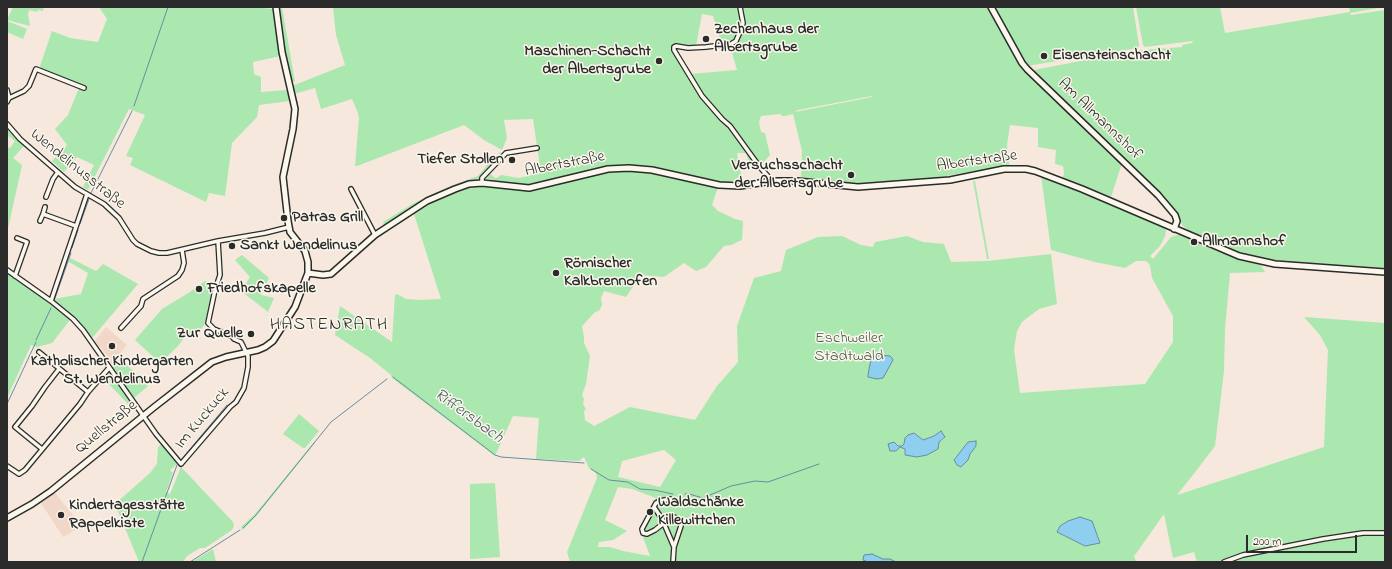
<!DOCTYPE html>
<meta charset="utf-8">
<style>
body{margin:0}
#map{position:relative;width:1392px;height:569px;overflow:hidden;background:#f6e8dc;font-family:"Indie Flower",sans-serif}
canvas{display:block}
.frame{position:absolute;inset:0;border:8px solid #2b2b2b;pointer-events:none}
.scale{position:absolute;left:1246px;top:535px;width:111px;height:18px;box-sizing:border-box;border:2px solid #2b2b2b;border-top:0;padding-left:5px;font-size:12px;line-height:14px;white-space:nowrap;color:#2b2b2b;-webkit-text-stroke:3px #fbf7ec;paint-order:stroke}
</style>
<div id="map">
<canvas width="1392" height="569"></canvas>
<div class="frame"></div>
<div class="scale">200 m</div>
</div>
<script>
const ctx = document.querySelector('canvas').getContext('2d');
ctx.lineJoin = 'round';
function fillPath(path, color) { ctx.fillStyle = color; ctx.fill(path, 'evenodd'); }
const toPath = rows => new Path2D(rows.map(r => 'M' + r).join(''));
function strokePath(path, color, width, dash) { ctx.strokeStyle = color; ctx.lineWidth = width; ctx.lineCap = dash ? 'butt' : 'round'; ctx.setLineDash(dash || []); ctx.stroke(path); }
function label(font, color, halo, rows, align = 'center') {
  ctx.font = font + ' "Indie Flower",sans-serif'; ctx.lineWidth = 3; ctx.setLineDash([]); ctx.textBaseline = 'middle'; ctx.strokeStyle = halo; ctx.fillStyle = color; for (const [text, x, y, turn = 0] of rows) {
    ctx.save(); ctx.translate(x, y); ctx.rotate((+turn || 0) * Math.PI / 180); ctx.textAlign = isNaN(turn) ? turn : align; if (halo) ctx.strokeText(text, 0, 0); ctx.fillText(text, 0, 0); ctx.restore();
  }
}
const built = toPath([
 [106,327,127,345,112,363,109,363,108,361,110,360,100,346,98,348,94,342],
 [55,493,82,526,63,537,41,503]
]);
const green = toPath([
 [13,7,44,7,43,11,38,10,37,12,29,10,28,14,30,26,7,20],
 [99,7,254,7,272,9,274,11,281,56,253,62,254,74,261,77,261,92,288,90,290,101,259,105,257,117,232,143,225,196,209,193,206,202,130,165,133,158,126,156,145,115,129,109,88,190,83,187,94,165,77,157,64,172,52,161,67,145,55,129,68,115,79,88,42,70,40,66,52,31,70,38,98,42,107,19],
 [278,7,282,7,295,82,291,81,285,55],
 [333,7,738,7,741,27,735,40,730,43,722,45,713,16,702,14,696,46,672,44,690,74,737,70,730,46,737,42,744,28,744,22,741,7,989,7,1025,70,1122,163,1111,197,1063,178,1064,173,1063,166,1055,164,1056,150,1038,147,1038,128,1010,125,1007,145,1009,165,934,178,879,183,858,184,801,180,802,151,793,114,785,116,782,116,780,114,761,116,759,122,761,132,765,133,770,155,763,163,749,162,746,153,737,153,742,180,731,181,731,183,712,181,712,186,718,187,712,205,718,211,735,219,743,221,742,240,731,245,724,246,706,267,696,271,684,263,664,277,641,275,626,297,604,291,601,298,602,305,599,311,595,312,582,326,584,337,584,343,590,356,586,384,582,395,584,399,583,404,586,409,584,411,585,420,594,426,630,407,695,420,717,386,738,362,737,326,754,278,781,271,786,250,818,237,842,236,861,245,873,247,875,242,907,236,923,242,944,244,951,262,987,261,1051,254,1057,304,1039,309,1031,315,1022,322,1017,331,1014,350,1020,393,1145,384,1173,342,1173,316,1152,278,1150,265,1146,261,1136,261,1125,268,1095,262,1051,250,1041,175,1082,191,1165,227,1166,231,1165,236,1160,246,1150,256,1153,259,1171,237,1180,234,1197,243,1222,253,1260,264,1265,272,1230,273,1225,329,1224,371,1215,446,1196,471,1177,495,1324,447,1328,350,1320,335,1304,317,1385,323,1385,531,1363,532,1343,535,1254,551,1220,562,1197,562,1194,552,1173,558,1164,514,1135,555,1134,555,1136,562,570,562,567,552,597,478,596,473,589,468,584,457,579,461,536,459,539,418,513,416,495,456,392,378,391,375,370,358,335,335,340,306,392,342,395,295,397,294,406,299,419,300,441,299,414,214,378,238,377,236,419,209,455,192,469,187,482,186,492,187,493,180,484,178,493,167,490,174,495,178,497,178,501,175,519,178,541,173,533,119,504,120,507,138,502,150,484,140,464,125,357,166,355,166,359,118,358,113,352,99,321,109,315,88,294,94,292,86,345,65,336,35],
 [689,74,703,96,723,118,727,119,730,123,726,124,724,122,703,99,688,75],
 [872,96,872,97,795,112,798,110],
 [941,431,945,437,943,440,939,442,938,449,927,455,917,457,905,455,904,452,905,449,900,447,896,451,890,451,889,444,894,442,899,446,902,446,904,444,905,438,908,435,914,433,923,440,934,436],
 [975,441,976,446,970,454,968,460,961,467,957,465,954,460,968,442],
 [664,450,676,460,660,487,618,477,622,461],
 [618,487,632,489,656,498,640,529,650,556,623,551,610,547,598,547,599,542,613,540,627,531,605,520],
 [1080,517,1091,521,1098,536,1100,543,1085,546,1057,532,1060,526,1069,521],
 [994,7,1133,7,1139,45,1138,48,1027,66],
 [1136,7,1220,7,1225,33,1350,12,1349,7,1384,7,1350,13,1351,15,1385,10,1385,270,1275,261,1252,257,1215,243,1200,235,1189,231,1183,226,1174,211,1033,72,1034,70,1101,57,1101,56,1143,50,1182,47,1182,45,1192,43,1193,41,1145,47,1143,45],
 [7,21,27,29,23,39,7,32],
 [7,129,11,134,24,146,13,158,22,165,7,233,7,167,8,160,7,159,7,147,10,148,15,141,7,135],
 [501,152,500,157,481,179,477,179,454,187,415,205,384,225,383,222,414,203,453,185,478,176,488,164,492,162,499,153],
 [973,181,975,181,989,259,987,259],
 [242,255,269,278,261,295,274,298,268,312,241,291,250,277,235,260],
 [70,258,96,271,103,264,138,284,93,337,91,337,75,318,55,301,54,299,81,294,88,273,69,262],
 [7,273,49,303,70,320,52,343,37,347,31,345,7,398],
 [205,281,214,284,205,324,198,333,185,337,177,347,160,363,135,340,162,309,190,292],
 [120,358,148,386,134,398,112,368],
 [108,372,110,373,132,405,130,406,103,378],
 [299,414,319,431,305,448,303,448,283,434],
 [314,442,315,443,257,515,243,530,241,527,255,514],
 [162,444,177,464,170,470,173,473,166,492,170,494,181,467,233,522,234,526,232,530,205,548,200,548,187,556,183,562,139,562,115,504,150,473,157,464,158,447],
 [495,483,500,557,470,559,470,484],
 [1385,534,1385,562,1229,562,1255,554,1344,537,1364,535],
 [213,549,216,562,192,562]
]);
const water = toPath([
 [878,355,890,356,892,358,893,360,883,378,877,379,868,377,868,375,871,359,874,356,878,355],
 [941,431,945,437,939,442,938,449,927,455,917,457,905,455,905,449,900,447,896,451,890,451,888,444,894,442,898,446,902,446,904,444,905,438,908,435,914,433,923,440,934,436,941,431],
 [976,441,976,446,970,454,968,460,961,467,957,465,954,460,968,442,976,441],
 [1080,517,1092,521,1100,543,1085,546,1057,532,1060,526,1068,521,1080,517],
 [872,554,883,559,890,559,896,562,868,562,863,560,864,555,872,554]
]);
const stream = toPath([
 [134,106,168,7],
 [91,193,132,111],
 [80,224,89,199],
 [72,248,78,230],
 [54,301,71,253],
 [36,340,51,308],
 [393,377,495,455,501,457,584,463],
 [7,404,36,342],
 [180,461,227,405],
 [591,469,609,480,628,482,640,489,654,490,673,494],
 [685,494,689,494,703,498,731,486,755,481,768,482,819,464],
 [243,528,256,515,331,422,387,379],
 [142,562,177,465],
 [190,562,240,530]
]);
const street = toPath([
 [740,7,743,23,742,27,736,41,731,44,706,47,688,48,676,46,674,47,674,50,702,96,722,119,730,126,759,166,772,181],
 [7,90,9,98],
 [7,102,9,98,24,91,29,86,36,69,84,88],
 [7,124,20,139,75,187,104,204,119,218,133,240,137,244,151,251,159,253,167,253,218,241,265,233,289,227],
 [482,183,482,178,506,153,537,148],
 [351,189,375,235],
 [46,197,53,179,58,172],
 [45,207,43,214,76,226],
 [40,221,43,214],
 [7,270,51,301,73,319,83,330,156,434,181,464,230,407,236,402,244,388,248,367,248,356,241,342,234,339,235,338,214,329,208,323,215,290,220,275,218,241],
 [15,276,27,242,17,238],
 [51,301,87,194],
 [121,328,141,306,143,299,178,276,182,270,184,263,182,250],
 [39,352,88,392],
 [42,449,15,427,32,406,45,387,59,369],
 [7,466,19,474,25,470,80,404,88,392,109,368],
 [670,499,660,501,656,503,642,529,643,533,647,534,655,530,669,519,674,517,680,520,681,526,674,547,673,562],
 [654,507,662,519,674,547],
 [1224,562,1243,555,1323,539,1363,533,1385,533]
]);
const secondary = toPath([
 [991,7,1022,63,1027,69,1158,195,1175,215,1177,221,1174,229],
 [308,273,323,275,331,274,375,235,427,201,455,189,469,184,482,183,529,188,608,169,629,168,652,170,719,185,740,186,772,181,797,181,858,187,950,180,1004,169,1026,169,1035,171,1082,189,1239,256,1275,264,1385,272],
 [7,518,32,504,51,491,153,408,212,362,226,357,258,350,265,347,273,341,295,307,308,273,308,262,305,251,290,232,288,221,283,177,293,129,295,109,282,52,276,7]
]);
const markers = [
 [706,39,4,"#2b2b2b"],
 [1044,56,4,"#2b2b2b"],
 [659,61,4,"#2b2b2b"],
 [512,160,4,"#2b2b2b"],
 [851,175,4,"#2b2b2b"],
 [284,218,4,"#2b2b2b"],
 [1194,242,4,"#2b2b2b"],
 [232,246,4,"#2b2b2b"],
 [556,273,4,"#2b2b2b"],
 [199,289,4,"#2b2b2b"],
 [251,334,4,"#2b2b2b"],
 [112,346,4,"#2b2b2b"],
 [650,512,4,"#2b2b2b"],
 [61,515,4,"#2b2b2b"]
];
const poiNames = [
 ["Zechenhaus der",714,30],
 ["Albertsgrube",714,48],
 ["Maschinen-Schacht",651,52,"right"],
 ["der Albertsgrube",651,70,"right"],
 ["Eisensteinschacht",1052,56],
 ["Tiefer Stollen",504,160,"right"],
 ["Versuchsschacht",843,166,"right"],
 ["der Albertsgrube",843,184,"right"],
 ["Patras Grill",292,218],
 ["Allmannshof",1202,242],
 ["Sankt Wendelinus",240,246],
 ["Römischer",564,264],
 ["Kalkbrennofen",564,282],
 ["Friedhofskapelle",207,289],
 ["Zur Quelle",243,334,"right"],
 ["Katholischer Kindergarten",112,362,"center"],
 ["St. Wendelinus",112,380,"center"],
 ["Waldschänke",658,503],
 ["Killewittchen",658,521],
 ["Kindertagesstätte",69,506],
 ["Rappelkiste",69,524]
];
const streetNames = [
 ["Am Allmannshof",1099,120,44],
 ["Albertstraße",977,162,-8],
 ["Albertstraße",565,165,-11],
 ["Wendelinusstraße",77,170,39],
 ["Im Kuckuck",203,419,-50],
 ["Quellstraße",107,428,-39]
];
const parkNames = [
 ["Eschweiler",849,339],
 ["Stadtwald",849,357]
];
const waterNames = [
 ["Riffersbach",468,417,36]
];
const quarterNames = [
 ["HASTENRATH",329,326]
];
fillPath(built, '#f1d7c8');
fillPath(green, '#aae8af');
fillPath(water, '#8eceef');
strokePath(water, '#668da1', 1);
strokePath(stream, '#668da1', 1);
strokePath(street, '#2b2b2b', 6);
strokePath(secondary, '#2b2b2b', 8);
strokePath(street, '#fbf7ec', 3.5);
strokePath(secondary, '#fbf7ec', 5);
for (const [x, y, r, color] of markers) { const dot = new Path2D(); dot.arc(x, y, r, 0, 2 * Math.PI); ctx.fillStyle = color; ctx.fill(dot); strokePath(dot, '#fbf7ec', 1.5); }
label('bold 16px', '#2b2b2b', '#fbf7ec', poiNames, 'left');
label('16px', '#2b2b2b', '#fbf7ec', streetNames);
label('16px', '#4b5a4c', '#fbf7ec', parkNames);
label('italic 17px', '#495c66', '#fbf7ec', waterNames);
ctx.letterSpacing = '1px';
label('18px', '#2b2b2b', '#fbf7ec', quarterNames);
ctx.letterSpacing = '0px';
</script>
